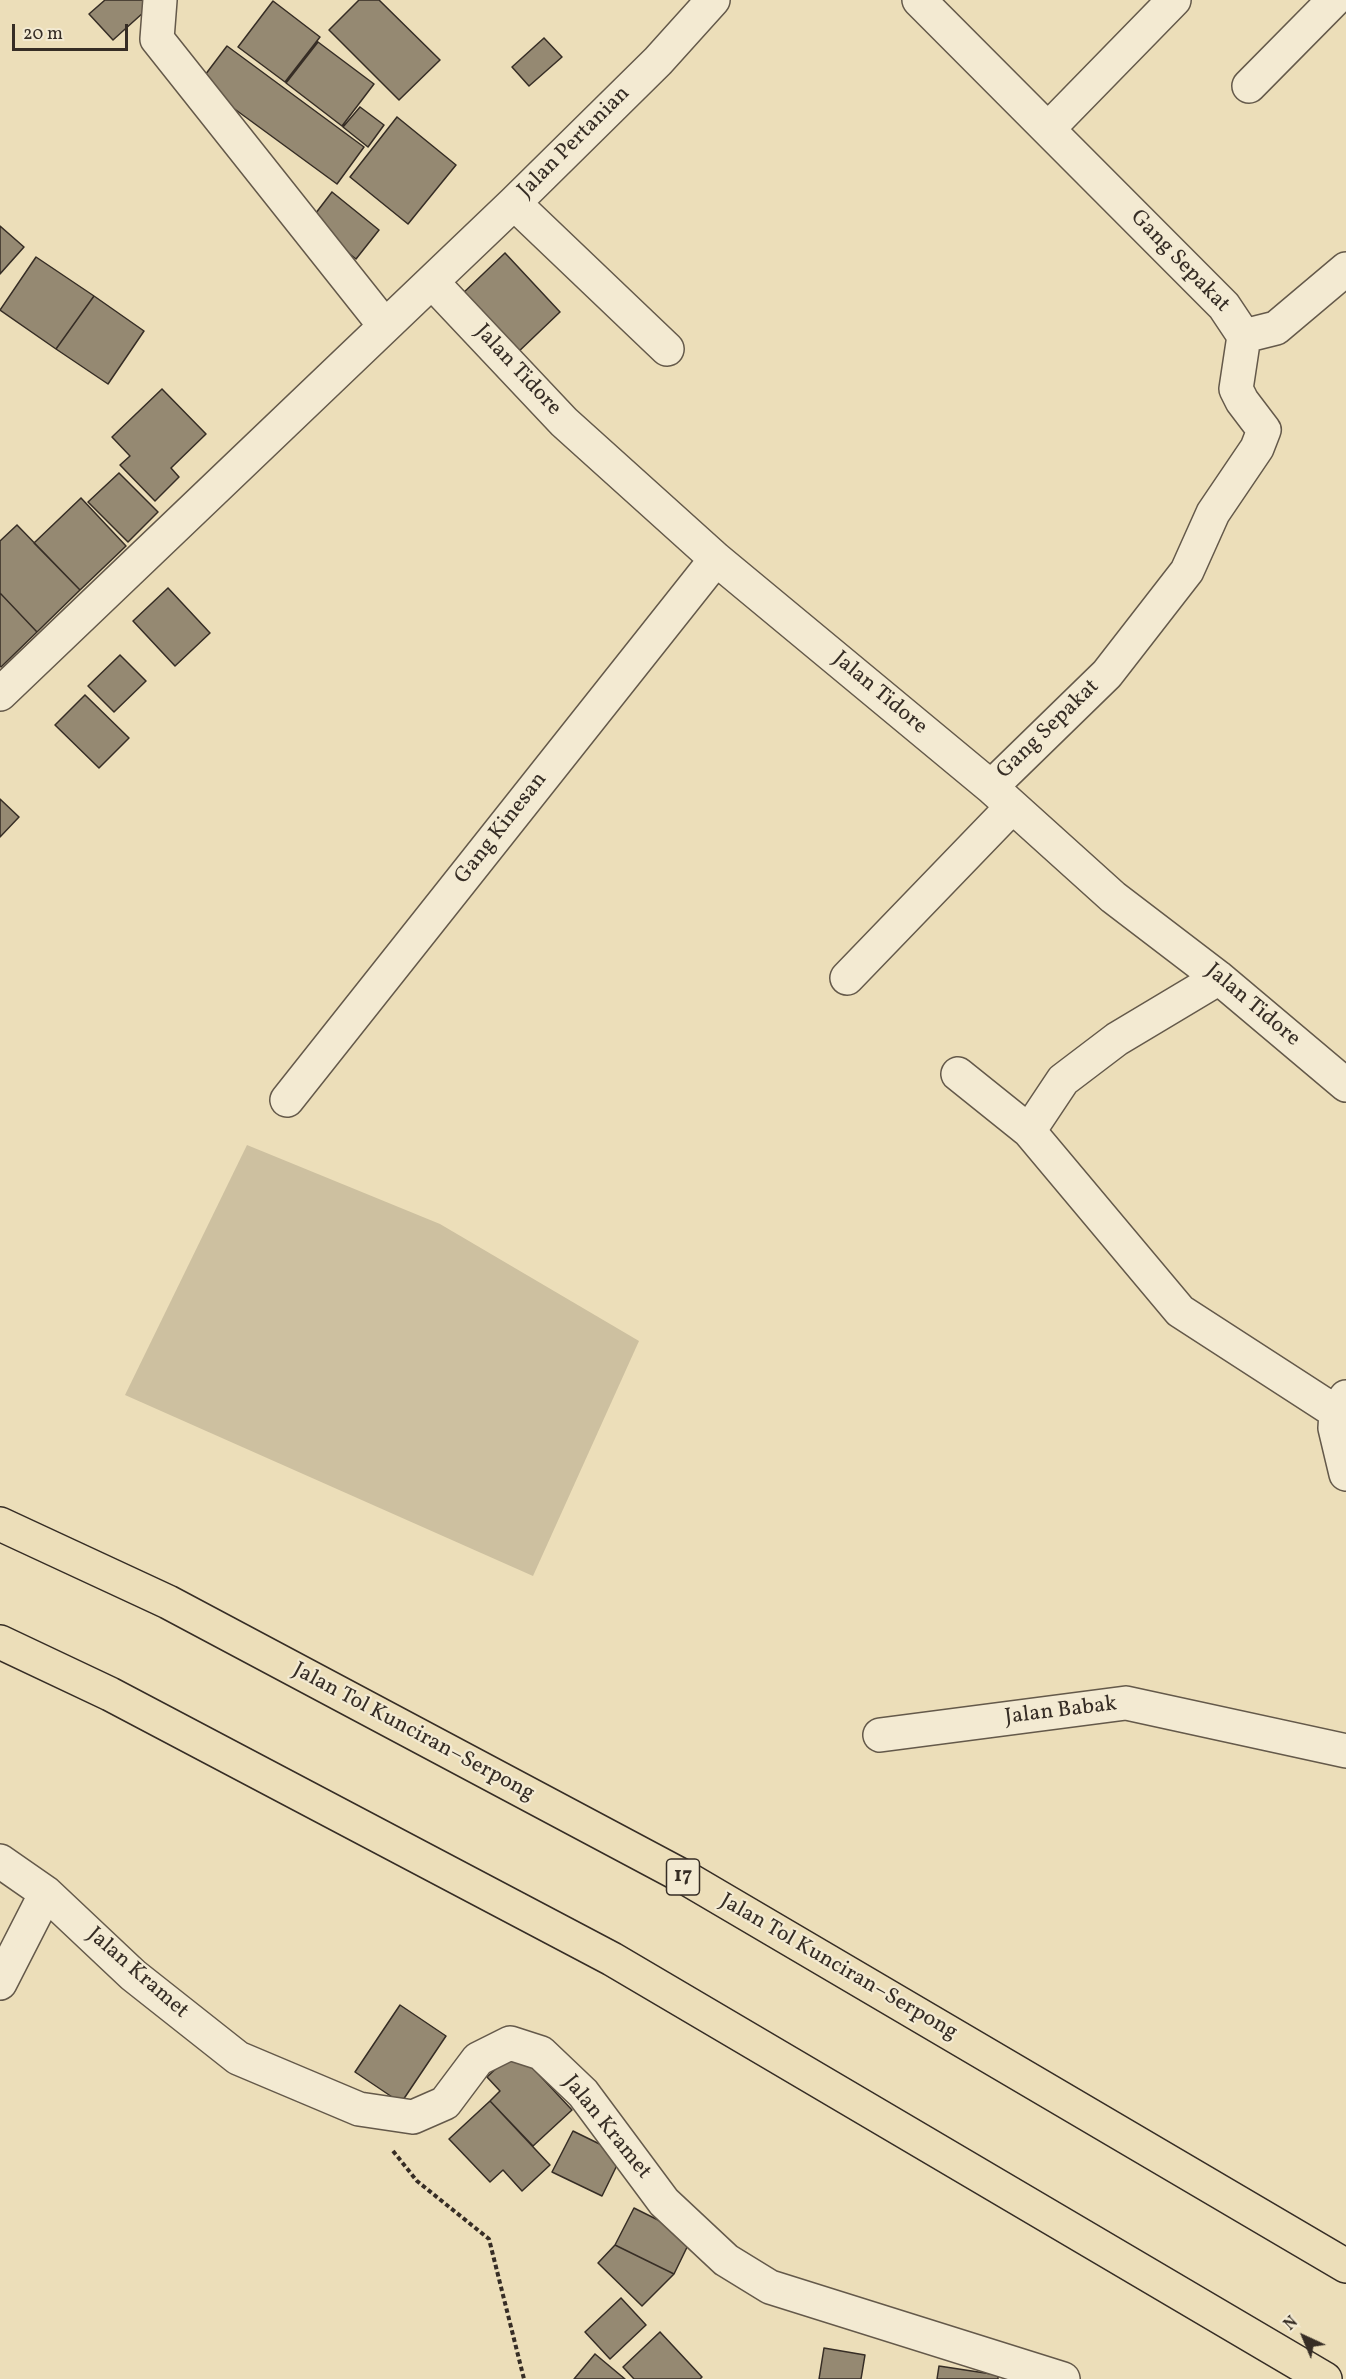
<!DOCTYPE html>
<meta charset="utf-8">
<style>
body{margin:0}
#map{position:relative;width:1346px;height:2379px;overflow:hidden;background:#ecdeb9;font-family:Vollkorn,serif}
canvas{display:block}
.north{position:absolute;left:1274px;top:2307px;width:60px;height:60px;-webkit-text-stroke:4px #f3ead2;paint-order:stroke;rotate:316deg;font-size:16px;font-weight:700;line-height:24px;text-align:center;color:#362d25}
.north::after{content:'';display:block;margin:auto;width:21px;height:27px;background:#362d25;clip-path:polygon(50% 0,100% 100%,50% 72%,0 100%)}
.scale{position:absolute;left:12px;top:24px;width:116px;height:27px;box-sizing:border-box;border:3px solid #362d25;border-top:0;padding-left:8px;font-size:18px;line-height:21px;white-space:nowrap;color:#362d25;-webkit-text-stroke:4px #f3ead2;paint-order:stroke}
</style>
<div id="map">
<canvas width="1346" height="2379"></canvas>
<div class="north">N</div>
<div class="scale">20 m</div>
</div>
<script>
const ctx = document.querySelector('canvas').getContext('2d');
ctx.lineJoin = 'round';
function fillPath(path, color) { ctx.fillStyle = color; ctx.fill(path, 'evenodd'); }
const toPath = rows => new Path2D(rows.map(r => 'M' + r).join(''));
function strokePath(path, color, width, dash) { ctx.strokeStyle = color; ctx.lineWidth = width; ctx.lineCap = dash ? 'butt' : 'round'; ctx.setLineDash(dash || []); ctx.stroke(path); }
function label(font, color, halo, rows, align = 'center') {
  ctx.font = font + ' Vollkorn,serif'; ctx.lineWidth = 4.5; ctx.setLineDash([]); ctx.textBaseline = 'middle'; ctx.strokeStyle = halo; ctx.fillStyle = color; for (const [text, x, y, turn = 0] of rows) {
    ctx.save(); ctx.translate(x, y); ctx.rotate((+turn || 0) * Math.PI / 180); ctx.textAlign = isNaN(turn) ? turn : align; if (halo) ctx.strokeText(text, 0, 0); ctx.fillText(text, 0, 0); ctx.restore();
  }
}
const green = toPath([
 [247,1145,440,1224,639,1341,533,1576,125,1395]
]);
const building = toPath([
 [105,0,153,0,155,2,113,40,89,14,105,0],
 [359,0,379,0,440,60,399,100,329,30,359,0],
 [273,1,320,37,285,82,238,47,273,1],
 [544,38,562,57,529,86,512,67,544,38],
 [318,42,374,84,342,126,286,83,318,42],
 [227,46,364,147,337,184,199,83,227,46],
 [360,107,384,125,368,147,343,127,360,107],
 [397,117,456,165,408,224,350,177,397,117],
 [332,192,379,230,356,259,309,222,332,192],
 [0,226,24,247,0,274,0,226],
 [505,253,560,312,515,355,460,296,505,253],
 [36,257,94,296,56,349,0,310,36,257],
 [94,296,144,331,108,384,56,349,94,296],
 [162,389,206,434,171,468,179,477,155,501,120,465,130,456,112,437,162,389],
 [119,473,158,512,128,542,88,502,119,473],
 [81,498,126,546,80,590,34,543,81,498],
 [17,525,80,590,37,632,0,593,0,541,17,525],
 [168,588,210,633,175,666,133,621,168,588],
 [0,593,37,632,1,667,0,666,0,593],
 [120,655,146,681,114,712,88,686,120,655],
 [85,695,129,738,99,768,55,725,85,695],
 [0,799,19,817,0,837,0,799],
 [400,2005,446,2036,401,2103,355,2072,400,2005],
 [516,2050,572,2110,533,2146,490,2101,500,2091,487,2077,516,2050],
 [490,2101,550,2165,522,2191,503,2170,490,2182,449,2139,490,2101],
 [573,2131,622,2155,602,2196,552,2172,573,2131],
 [634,2208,692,2237,674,2274,615,2245,634,2208],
 [615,2245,674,2274,642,2306,598,2263,615,2245],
 [621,2298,646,2325,610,2359,585,2332,621,2298],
 [660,2332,702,2377,700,2379,634,2379,623,2367,660,2332],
 [824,2348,865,2355,861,2379,819,2379,824,2348],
 [595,2354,625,2379,574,2379,595,2354],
 [939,2366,998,2375,998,2379,937,2379,939,2366]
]);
const path = toPath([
 [393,2151,417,2181,489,2239,524,2379]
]);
const minor = toPath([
 [160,0,157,39,385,326],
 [919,0,1224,306,1244,336,1236,389,1242,401,1264,430,1257,448,1213,513,1187,571,1107,674,991,787],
 [1249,86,1334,0],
 [1049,128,1174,0],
 [514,203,667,349],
 [432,282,564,422,716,559,991,787,1113,897,1219,978,1346,1085],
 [1244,336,1276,328,1346,269],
 [0,694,514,203,658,61,713,0],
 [847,978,1012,807],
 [958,1074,1029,1131,1180,1311,1336,1412],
 [287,1100,716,559],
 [1029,1131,1063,1080,1117,1039,1219,978],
 [1346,1397,1336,1412,1335,1428,1346,1474],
 [880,1735,1126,1703,1346,1751],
 [0,1861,46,1893,133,1975,238,2058,359,2109,413,2117,445,2103,478,2059,510,2043,541,2053,583,2093,664,2202,726,2260,770,2287,1063,2379],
 [0,1983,46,1893]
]);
const highway = toPath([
 [0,1524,168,1602,686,1878,1346,2266],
 [0,1642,110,1694,612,1959,1325,2379]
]);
const shields = [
 [683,1877,33]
];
const shieldNames = [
 ["17",683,1877]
];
const streetNames = [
 ["Jalan Pertanian",575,143,-45],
 ["Gang Sepakat",1179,262,46],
 ["Jalan Tidore",517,371,47],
 ["Jalan Tidore",879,694,40],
 ["Gang Sepakat",1049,730,-44],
 ["Gang Kinesan",502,829,-52],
 ["Jalan Tidore",1252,1006,40],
 ["Jalan Babak",1061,1712,-7],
 ["Jalan Tol Kunciran–Serpong",413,1733,28],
 ["Jalan Tol Kunciran–Serpong",838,1968,30],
 ["Jalan Kramet",137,1974,41],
 ["Jalan Kramet",606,2128,51]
];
fillPath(green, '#cdc0a0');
fillPath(building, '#958972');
strokePath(building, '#362d25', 1.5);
strokePath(minor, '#64594a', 36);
strokePath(highway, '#362d25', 36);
strokePath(path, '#362d25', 4, [4.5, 3]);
strokePath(minor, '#f3ead2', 33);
strokePath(highway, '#ecdeb9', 33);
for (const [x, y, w] of shields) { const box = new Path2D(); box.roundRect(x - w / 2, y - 18, w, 36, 4.5); ctx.fillStyle = '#f3ead2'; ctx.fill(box); strokePath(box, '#362d25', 1.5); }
label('bold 21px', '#362d25', null, shieldNames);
label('22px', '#362d25', '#f3ead2', streetNames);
</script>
